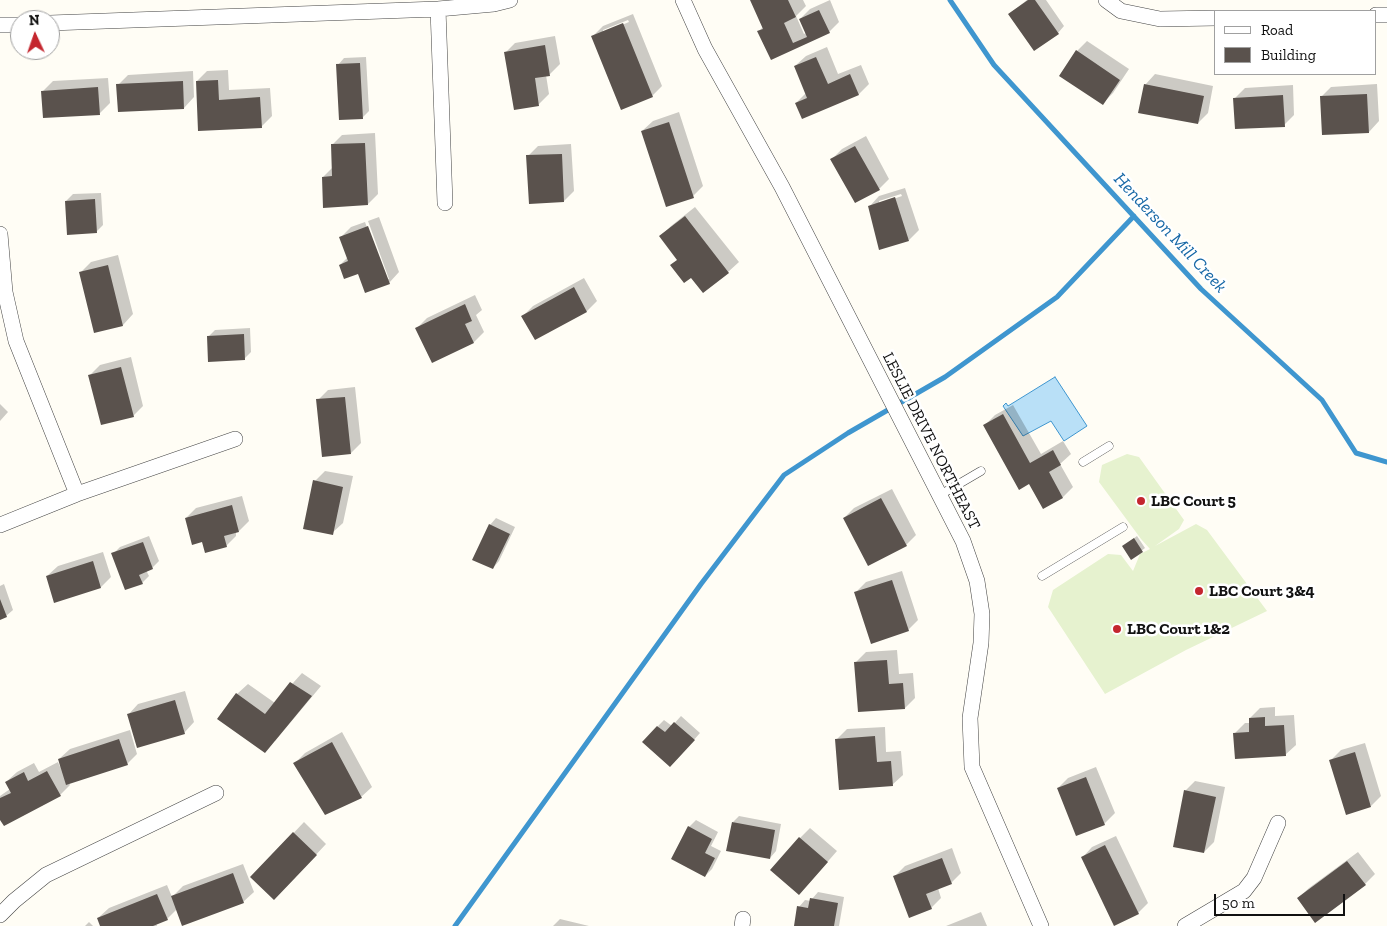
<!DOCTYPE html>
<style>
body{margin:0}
#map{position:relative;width:1387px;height:926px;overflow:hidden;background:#fffdf5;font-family:"Zilla Slab",serif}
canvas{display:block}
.legend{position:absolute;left:1214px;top:10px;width:162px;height:65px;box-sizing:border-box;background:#fff;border:1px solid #a0a0a0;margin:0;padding:6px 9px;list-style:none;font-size:15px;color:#111}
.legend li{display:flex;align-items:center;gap:10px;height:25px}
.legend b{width:25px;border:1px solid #a0a0a0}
.north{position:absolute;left:10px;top:10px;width:50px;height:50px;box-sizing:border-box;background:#fff;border:1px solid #a0a0a0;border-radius:50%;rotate:357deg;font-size:14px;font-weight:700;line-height:20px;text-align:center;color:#111}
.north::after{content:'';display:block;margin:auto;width:18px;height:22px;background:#c4262e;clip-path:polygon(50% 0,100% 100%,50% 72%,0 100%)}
.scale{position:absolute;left:1214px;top:894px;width:131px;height:22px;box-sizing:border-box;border:2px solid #111;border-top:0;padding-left:6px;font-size:15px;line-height:18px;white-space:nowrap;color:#111;-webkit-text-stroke:4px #fff;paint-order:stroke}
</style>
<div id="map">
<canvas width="1387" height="926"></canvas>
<ul class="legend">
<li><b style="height:6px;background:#fff"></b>Road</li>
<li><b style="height:14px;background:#5a524d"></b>Building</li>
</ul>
<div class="north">N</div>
<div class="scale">50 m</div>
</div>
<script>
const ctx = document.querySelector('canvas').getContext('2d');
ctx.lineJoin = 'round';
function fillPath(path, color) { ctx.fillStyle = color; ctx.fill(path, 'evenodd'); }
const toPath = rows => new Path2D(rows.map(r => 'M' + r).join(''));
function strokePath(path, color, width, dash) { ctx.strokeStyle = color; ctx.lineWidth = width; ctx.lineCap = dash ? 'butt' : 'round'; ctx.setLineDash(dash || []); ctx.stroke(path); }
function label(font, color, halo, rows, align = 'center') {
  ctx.font = font + ' "Zilla Slab",serif'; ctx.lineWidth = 5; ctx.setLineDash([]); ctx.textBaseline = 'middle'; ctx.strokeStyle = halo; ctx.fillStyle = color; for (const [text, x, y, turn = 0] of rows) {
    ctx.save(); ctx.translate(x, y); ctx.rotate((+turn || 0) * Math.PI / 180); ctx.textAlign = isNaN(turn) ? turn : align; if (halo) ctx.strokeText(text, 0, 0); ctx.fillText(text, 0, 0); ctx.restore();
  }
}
const pitch = toPath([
 [1127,454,1139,457,1184,520,1179,529,1155,546,1196,524,1207,530,1267,611,1186,650,1105,694,1048,607,1053,590,1108,554,1121,555,1133,571,1140,554,1150,549,1141,539,1099,482,1102,465]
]);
const water = toPath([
 [1055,377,1087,426,1064,441,1051,421,1023,436,1003,406,1006,403,1008,406,1055,377]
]);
const shadow = toPath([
 [751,0,803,0,806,6,796,16,804,34,806,33,800,19,810,9,830,0,839,22,829,32,771,59,759,31,763,27],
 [1027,0,1046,0,1064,26,1058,33,1009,14],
 [633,14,662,86,652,96,593,36,603,26],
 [628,20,629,22,603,33,603,30],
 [555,36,560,64,550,74,546,75,549,94,539,104,515,109,505,53,515,43],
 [1087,41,1129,69,1113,93,1103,103,1077,51],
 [827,47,838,74,861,65,869,84,859,94,796,103,806,93,795,66,806,56],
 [366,57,369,111,363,117,338,65,344,58],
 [228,70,229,90,270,88,272,116,261,127,200,130,197,81,207,71],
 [193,71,194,97,184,108,118,85,128,75],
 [1155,74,1213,86,1208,113,1198,123,1145,85],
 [108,78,110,103,100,113,43,91,53,81],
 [1377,84,1379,121,1369,132,1321,97,1331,87],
 [1293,85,1294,115,1284,125,1235,98,1245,88],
 [679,112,703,186,693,196,642,131,653,121],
 [375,133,378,194,368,204,323,177,333,167,332,145,342,135],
 [866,136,889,179,879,189,832,159,842,149],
 [571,144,574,191,564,201,528,156,538,146],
 [905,188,919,230,909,240,869,207,879,196],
 [901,194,902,196,879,204,879,201],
 [101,193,103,225,96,232,66,201,73,194],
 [695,207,739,262,728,272,704,291,661,236,671,226],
 [379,217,399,272,389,283,358,273,340,265,348,257,341,237,351,227,365,222,386,279,389,279,368,221],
 [118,255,133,314,123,325,95,331,81,272,91,262],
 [584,278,597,301,587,311,535,339,523,316,533,306],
 [475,295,482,310,476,315,484,332,474,342,417,328,427,318],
 [250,328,251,352,244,359,208,337,215,330],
 [131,357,143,406,133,416,90,375,100,365],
 [355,387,361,443,351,453,318,400,328,390],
 [0,404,8,412,0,421],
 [1013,405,1041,454,1063,441,1071,454,1060,464,1073,487,1063,497,1044,508,1030,482,985,425,995,415],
 [325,471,353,476,343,523,332,533,315,481],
 [892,489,916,535,906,545,844,518,854,508],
 [242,496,249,521,239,531,236,532,236,536,226,546,203,541,186,518,196,508],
 [496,518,515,527,499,561,493,568,490,525],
 [149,536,159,561,152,568,146,570,149,576,142,583,113,554,120,547],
 [1137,536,1145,548,1132,558,1123,546],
 [103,552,111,577,101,587,47,576,58,566],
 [902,571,918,620,908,630,856,592,866,582],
 [4,584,13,610,6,616,0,619,0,586],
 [897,650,899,674,913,673,915,698,905,708,856,662,866,652],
 [302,673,321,686,275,741,237,694,248,684,275,703],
 [185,691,194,722,184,733,128,715,138,704],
 [1275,707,1275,716,1294,715,1296,745,1285,755,1235,733,1245,723,1250,723,1250,718,1260,708],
 [681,716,700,733,677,759,658,726,664,720,672,726],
 [885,727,886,752,901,751,903,775,892,785,837,739,847,729],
 [130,730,137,754,127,764,69,783,70,785,60,795,0,820,0,796,10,789,6,782,17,772,34,763,39,772,58,762,60,767,59,759,70,749],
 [342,732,372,787,361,797,295,763,305,753],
 [1365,743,1381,796,1371,806,1331,760,1341,750],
 [1096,767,1115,813,1104,824,1058,788,1068,778],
 [1195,781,1225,787,1214,842,1204,852,1185,791],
 [739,816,781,824,776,851,770,858,733,822],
 [696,820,718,832,711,846,721,851,712,869,705,876,689,827],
 [304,822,326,844,285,888,252,877],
 [810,828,837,851,809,883,800,838],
 [1116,836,1148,903,1138,913,1082,858,1092,847],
 [952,848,961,873,951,883,938,888,941,898,931,908,894,877,905,866],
 [1358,852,1375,874,1365,884,1298,898,1309,888],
 [243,864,254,892,243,902,177,909,167,919,156,923,157,926,102,926,98,918,109,908,167,885,172,897,183,886],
 [818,892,844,897,839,926,795,926,799,907,805,900,811,901,812,899],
 [981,912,987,926,946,926],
 [560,919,589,926,553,926],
 [89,922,93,926,85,926]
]);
const stream = toPath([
 [950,0,994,65,1201,289,1322,400,1356,453,1387,462],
 [455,926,701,584,784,475,848,433,945,377,1057,297,1134,216]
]);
const building = toPath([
 [750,0,788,0,796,17,784,23,793,43,807,37,799,19,819,10,830,33,771,60,757,31,763,29],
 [1028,0,1035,0,1059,34,1034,51,1008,14],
 [623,23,653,97,621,110,591,36],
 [545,45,550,76,535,78,539,106,514,110,504,52],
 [1076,50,1120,80,1103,105,1059,76],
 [816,57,828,84,850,74,859,95,802,119,795,103,807,98,794,66],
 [360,63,363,119,339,120,336,64],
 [218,80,219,100,260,97,262,128,198,131,196,81],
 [183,81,184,109,118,112,116,84],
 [1144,84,1204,96,1198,124,1138,113],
 [98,87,100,115,43,118,41,91],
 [1367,94,1369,133,1322,135,1320,96],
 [1283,95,1285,127,1235,129,1233,98],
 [669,122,694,198,666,207,641,131],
 [365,143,368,205,323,208,322,177,332,176,331,144],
 [855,146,880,190,855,203,830,159],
 [562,154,564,202,529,204,526,155],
 [895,197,909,241,879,250,868,206],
 [95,199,97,233,67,235,65,201],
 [685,216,729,273,703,293,691,278,684,283,670,265,677,260,659,236],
 [368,226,390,284,365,293,358,274,344,279,339,265,348,261,339,237],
 [108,265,123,326,94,333,79,272],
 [574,287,587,312,535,340,521,316],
 [465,304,472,321,465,324,474,343,432,363,415,328],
 [244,334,245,360,208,362,207,336],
 [121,367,134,417,101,425,88,375],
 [345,397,351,454,322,457,316,399],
 [1003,414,1030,463,1053,450,1061,465,1049,472,1063,498,1043,509,1029,484,1019,490,983,425],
 [313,480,343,487,333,535,303,529],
 [881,498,907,546,868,566,843,518],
 [232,505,239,532,224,536,227,547,205,553,202,542,192,545,185,518],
 [489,524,510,534,493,569,472,560],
 [1134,538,1143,552,1131,560,1122,546],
 [143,542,153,569,139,575,143,584,125,590,111,553],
 [93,561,101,588,54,603,46,576],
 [892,580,909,631,871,644,854,592],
 [0,599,7,617,0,620],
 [887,660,889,684,903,683,905,709,858,712,854,662],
 [290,682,312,696,265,753,217,719,236,693,265,714],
 [175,700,185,734,137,748,127,714],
 [1265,717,1265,726,1284,725,1286,756,1235,759,1233,733,1249,732,1249,718],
 [674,722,695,740,670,767,642,742,657,726,665,732],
 [875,736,877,762,891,761,893,786,839,790,835,739],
 [119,739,128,765,66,785,58,759],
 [332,742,362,798,325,815,293,763],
 [1355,752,1371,807,1346,815,1329,760],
 [47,771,61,796,4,826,0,820,0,798,11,793,5,782,24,772,28,781],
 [1086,777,1105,825,1076,836,1057,788],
 [1184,790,1216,797,1204,853,1173,847],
 [732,822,775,830,770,859,726,851],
 [688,826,712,839,705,853,715,858,705,877,671,859],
 [293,832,317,855,274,900,250,877],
 [799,837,828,862,799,895,770,870],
 [1105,845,1139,914,1114,926,1081,857],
 [942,858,952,884,926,894,932,909,909,918,893,876],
 [1347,861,1366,885,1315,923,1297,898],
 [233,873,244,903,182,926,171,896],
 [157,894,168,920,153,926,100,926,97,918],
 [810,898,838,903,834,926,794,926,797,906,808,908]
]);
const lane = toPath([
 [1083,462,1109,446],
 [940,495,981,471],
 [1042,576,1123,527]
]);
const street = toPath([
 [683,0,705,49,782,187,963,541,977,581,982,614,981,643,970,718,972,767,1041,926],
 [1106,0,1121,11,1160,19,1216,18],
 [438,9,445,203],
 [1376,15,1387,15],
 [50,23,438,9,494,4,510,0],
 [0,25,20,25],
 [0,234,5,292,16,341,77,494],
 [0,525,77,494,235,439],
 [0,915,14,901,46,875,216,793],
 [742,926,743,919],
 [1185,926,1244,891,1254,878,1278,823]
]);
const markers = [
 [1141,501,5,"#c4262e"],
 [1199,591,5,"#c4262e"],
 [1117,629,5,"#c4262e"]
];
const streetNames = [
 ["LESLIE DRIVE NORTHEAST",931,441,63]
];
const poiNames = [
 ["LBC Court 5",1151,501],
 ["LBC Court 3&4",1209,591],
 ["LBC Court 1&2",1127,629]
];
const waterNames = [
 ["Henderson Mill Creek",1170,233,47]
];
fillPath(pitch, '#e6f2cf');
fillPath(water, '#b9e0f7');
strokePath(water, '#3f96cf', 1);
fillPath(shadow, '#0003');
strokePath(stream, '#3f96cf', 5);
fillPath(building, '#5a524d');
strokePath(lane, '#444', 9);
strokePath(street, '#444', 16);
strokePath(lane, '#fff', 8);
strokePath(street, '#fff', 15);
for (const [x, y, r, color] of markers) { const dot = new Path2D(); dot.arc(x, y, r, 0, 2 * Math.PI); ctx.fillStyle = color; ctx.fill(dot); strokePath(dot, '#fff', 2); }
label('16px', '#111', '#fff', streetNames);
label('bold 16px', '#111', '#fff', poiNames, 'left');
label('italic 18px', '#1768a6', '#fff', waterNames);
</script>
